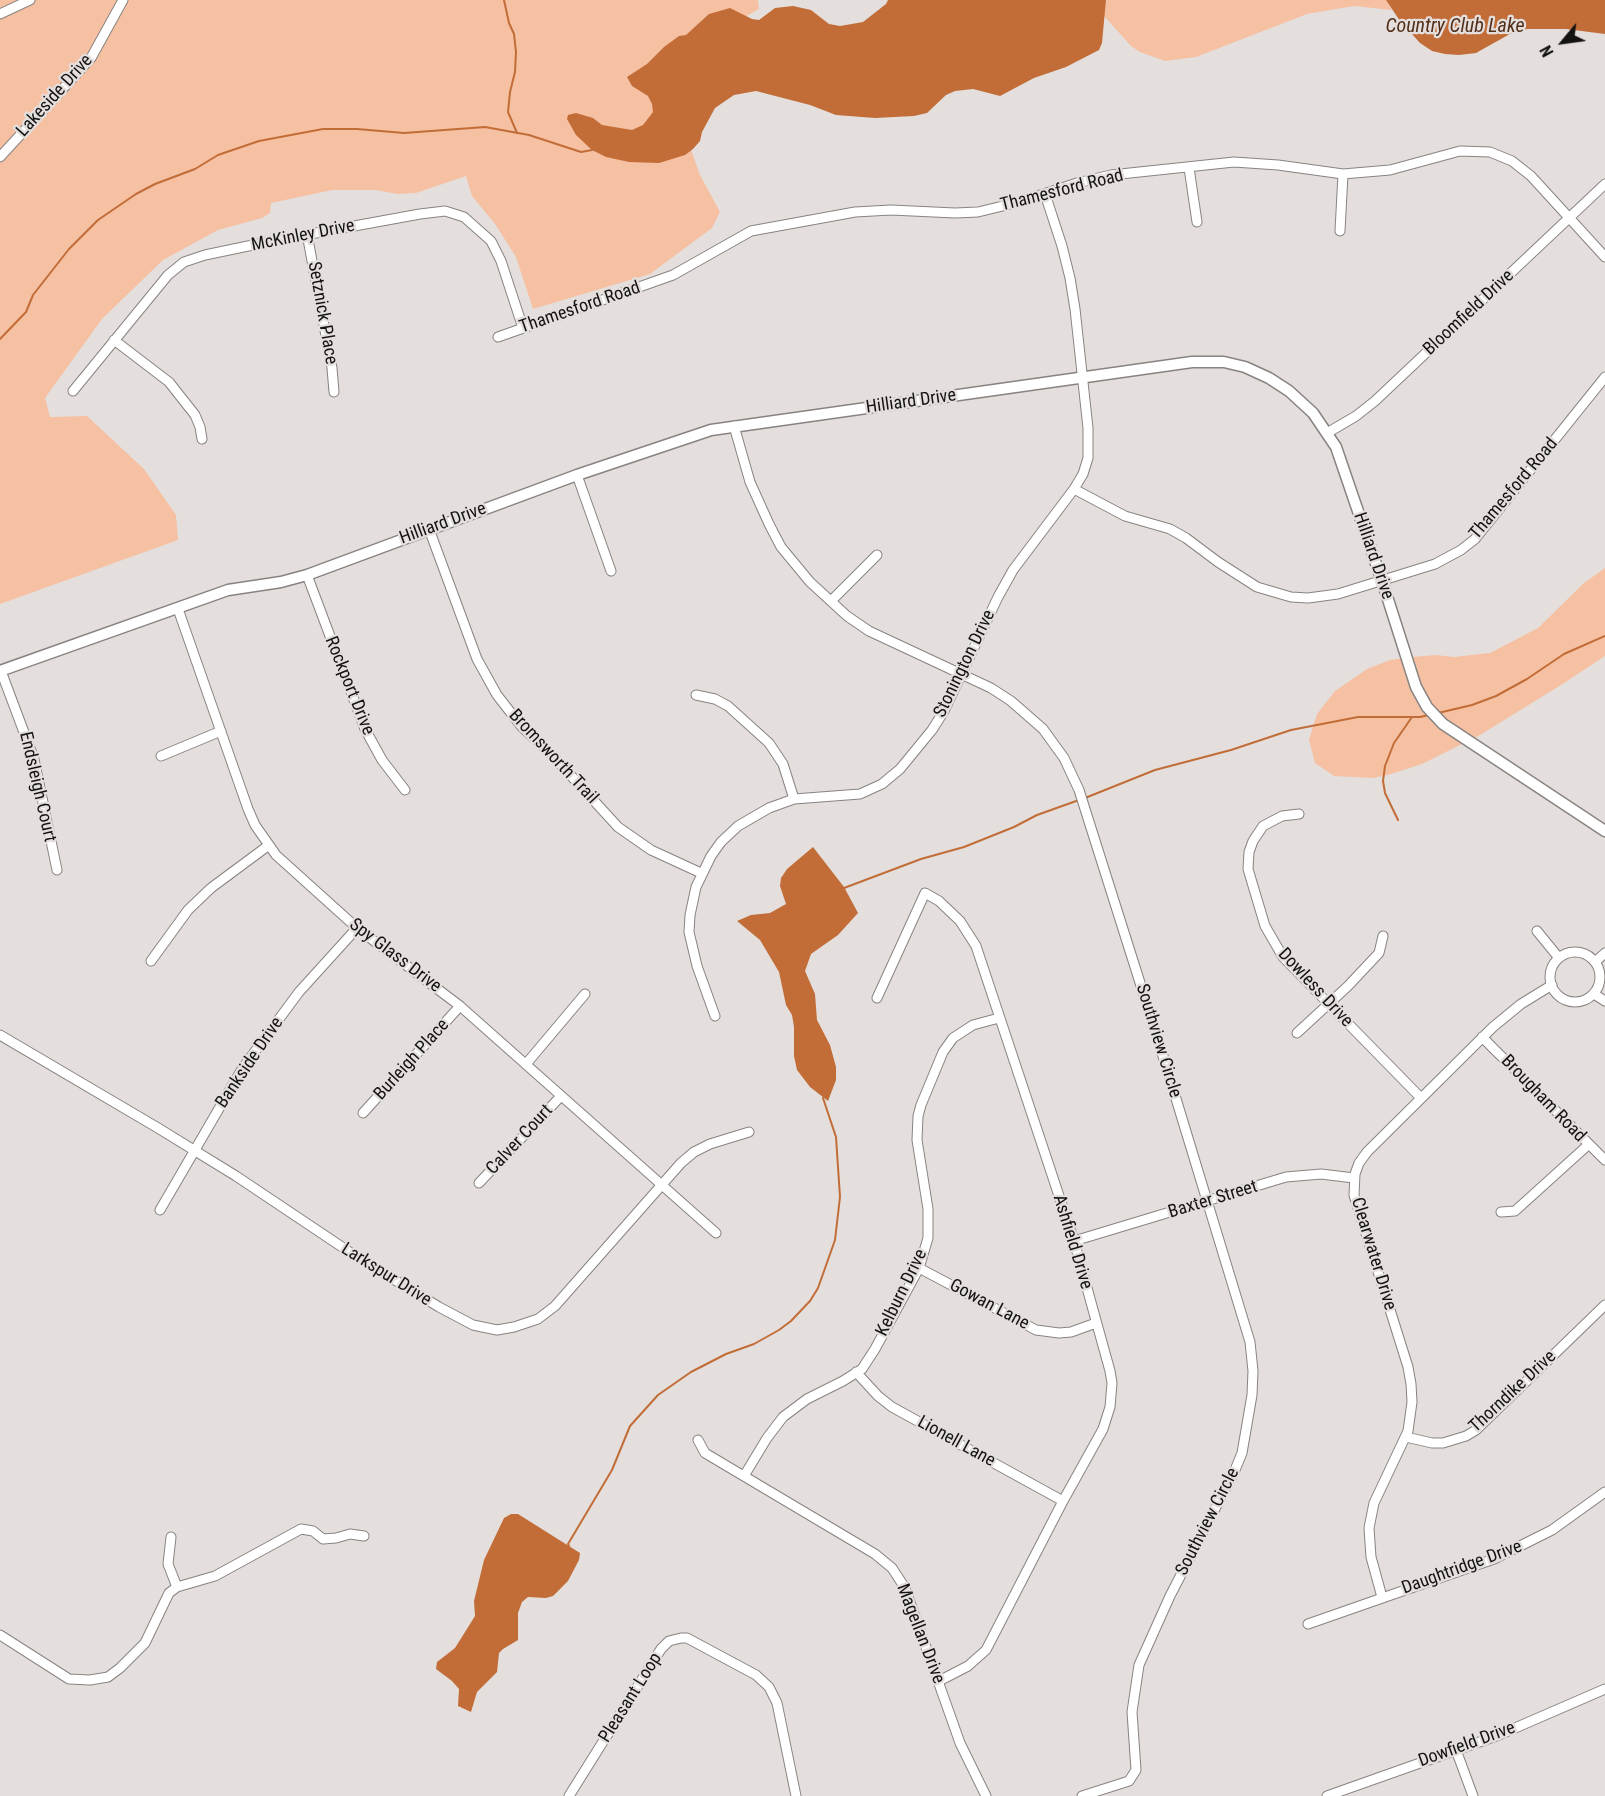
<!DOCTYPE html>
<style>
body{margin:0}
#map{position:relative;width:1605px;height:1796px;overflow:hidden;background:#e4dfdd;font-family:"Roboto Condensed",sans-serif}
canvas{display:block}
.north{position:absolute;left:1533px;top:12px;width:60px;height:60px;-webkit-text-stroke:4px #e4dfdd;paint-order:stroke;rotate:241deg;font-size:16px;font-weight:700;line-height:24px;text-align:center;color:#141312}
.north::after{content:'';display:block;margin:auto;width:21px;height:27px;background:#141312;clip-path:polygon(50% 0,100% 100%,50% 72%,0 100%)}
</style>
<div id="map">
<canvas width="1605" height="1796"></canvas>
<div class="north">N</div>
</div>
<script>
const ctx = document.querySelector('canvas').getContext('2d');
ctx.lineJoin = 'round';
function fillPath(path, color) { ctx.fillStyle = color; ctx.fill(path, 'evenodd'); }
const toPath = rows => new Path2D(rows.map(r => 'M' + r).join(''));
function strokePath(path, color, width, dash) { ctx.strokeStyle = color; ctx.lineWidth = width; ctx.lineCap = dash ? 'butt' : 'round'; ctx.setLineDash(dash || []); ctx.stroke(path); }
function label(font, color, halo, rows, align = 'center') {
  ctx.font = font + ' "Roboto Condensed",sans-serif'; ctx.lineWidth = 4.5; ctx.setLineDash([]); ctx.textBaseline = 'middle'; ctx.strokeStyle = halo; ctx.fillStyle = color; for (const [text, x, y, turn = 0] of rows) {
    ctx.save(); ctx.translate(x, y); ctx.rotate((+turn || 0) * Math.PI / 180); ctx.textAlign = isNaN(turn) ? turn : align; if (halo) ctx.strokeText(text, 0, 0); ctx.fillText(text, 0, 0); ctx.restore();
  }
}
const green = toPath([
 [0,0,758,0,759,9,736,22,683,127,700,175,720,212,712,228,650,274,533,309,516,257,495,224,472,196,466,176,416,193,397,194,376,190,332,190,271,203,270,213,262,218,218,230,163,260,102,319,45,398,50,417,87,416,144,469,176,515,178,540,0,604],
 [1106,0,1386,0,1392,10,1354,6,1307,14,1196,57,1165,61,1140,52,1131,46,1104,16],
 [1605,568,1605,656,1561,685,1480,735,1422,764,1391,774,1373,778,1334,776,1315,763,1309,740,1317,714,1335,691,1367,669,1390,660,1412,657,1436,655,1454,657,1490,653,1538,628,1584,583]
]);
const water = toPath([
 [888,0,1106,0,1102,43,1099,50,1066,67,1034,78,1000,96,973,89,955,91,946,95,927,113,914,116,875,118,836,115,810,105,756,91,734,95,715,108,702,132,700,141,693,149,685,155,659,163,629,162,606,157,592,150,576,135,567,119,568,115,576,113,593,118,602,125,632,130,643,125,653,112,652,104,648,96,632,86,627,77,647,64,664,47,679,36,686,35,709,14,730,8,752,19,759,20,775,8,793,6,811,10,829,24,840,26,863,22,886,4],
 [1386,0,1605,0,1605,34,1566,29,1527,29,1510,34,1476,53,1459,55,1445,54,1432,51,1420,43,1400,21],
 [813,847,844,887,858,913,838,935,811,954,805,971,815,994,817,1020,830,1045,836,1067,836,1080,828,1101,810,1087,797,1070,794,1056,794,1027,792,1015,786,1005,779,972,760,940,737,921,751,915,770,913,786,904,780,886,781,878,787,869],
 [511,1514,518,1514,580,1553,579,1560,568,1581,553,1596,546,1598,528,1597,522,1602,518,1613,518,1640,503,1649,499,1653,497,1672,477,1692,471,1712,458,1706,459,1689,452,1681,436,1669,437,1662,455,1648,475,1616,474,1601,484,1560,504,1518]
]);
const stream = toPath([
 [504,0,509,23,514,34,516,52,515,72,510,92,508,112,517,133],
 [0,339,26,312,33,295,69,249,98,220,136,194,155,184,195,169,218,155,259,141,323,129,357,129,404,133,485,127,529,135,581,152,592,150,593,148],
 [1438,713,1472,705,1496,696,1527,679,1564,654,1605,636],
 [1085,798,1155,770,1231,750,1291,730,1358,717,1420,717,1429,715],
 [1398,820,1385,793,1383,781,1385,766,1394,743,1412,717],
 [844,888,921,859,964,847,1014,827,1037,815,1079,800],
 [569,1546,568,1544,612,1470,630,1426,658,1395,691,1372,726,1354,754,1344,779,1330,791,1321,810,1301,818,1288,835,1240,840,1197,836,1137,823,1098]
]);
const minor = toPath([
 [0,14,30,0],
 [0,157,91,58,123,0],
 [1189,168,1197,222],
 [1340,231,1343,174],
 [307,234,332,368,334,392],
 [498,337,673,275,751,231,855,212,891,210,955,213,978,212,1019,202,1077,183,1111,175,1234,162,1278,165,1343,174,1390,170,1460,151,1490,152,1512,161,1531,176,1605,257],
 [114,340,169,382,195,415,200,427,202,439],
 [73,391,168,275,184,262,205,255,272,241,420,214,445,211,464,217,491,241,501,261,523,328],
 [734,426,750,482,769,524,781,547,810,582,847,616,869,631,991,688,1011,701,1043,729,1064,758,1079,790,1160,1046,1250,1342,1253,1371,1252,1395,1242,1453,1235,1470,1170,1596,1139,1665,1132,1712,1136,1770,1129,1781,1082,1796],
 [1327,433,1356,416,1375,401,1605,184],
 [577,475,611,571],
 [1074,489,1125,516,1170,529,1186,538,1218,562,1257,587,1291,597,1308,598,1338,594,1435,564,1461,550,1475,539,1605,377],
 [429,529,477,659,497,695,522,727,553,756,618,827,651,850,701,873],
 [307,575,365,729,382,760,405,790],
 [831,601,877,555],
 [178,609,248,809,255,825,276,855,357,928,460,1006,716,1233],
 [1,671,34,759,57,870],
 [696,695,715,699,728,706,769,743,783,764,794,799],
 [161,756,221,731],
 [1299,814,1282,816,1263,826,1253,841,1249,852,1248,869,1265,926,1283,957,1421,1098],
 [1537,931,1559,958],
 '1550 977a25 25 0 1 1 50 0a25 25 0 1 1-50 0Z',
 [151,961,188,910,211,888,269,845],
 [1595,962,1605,953],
 [1594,994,1605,1001],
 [877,998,925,893,939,901,960,921,976,946,1074,1241,1110,1371,1112,1383,1110,1407,1103,1429,1063,1501,986,1650,968,1666,939,1681],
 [715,1016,697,966,689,932,690,915,696,887,711,856,721,842,738,826,769,808,794,799,860,794,882,784,900,769,932,730,944,711,998,597,1013,570,1074,489,1083,474,1088,458,1088,428,1075,309,1070,278,1062,246,1045,194],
 [1297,1033,1348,986,1379,953,1383,936],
 [0,1035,158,1128,236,1176,357,1257,439,1307,473,1325,497,1330,514,1327,538,1319,555,1306,681,1163,694,1152,710,1144,749,1132],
 [1482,1037,1605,1160],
 [526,1064,585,994],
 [363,1113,460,1006],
 [479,1183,561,1096],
 [160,1210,242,1069,299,992,357,928],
 [1501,1212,1515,1211,1588,1145],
 [1074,1241,1286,1177,1321,1174,1354,1178],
 [919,1268,1036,1330,1059,1333,1071,1332,1096,1323],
 [856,1372,878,1396,892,1407,1063,1501],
 [1406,1437,1432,1443,1443,1443,1466,1436,1476,1430,1605,1305],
 [698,1440,705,1453,875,1554,892,1568,905,1588,960,1743,986,1796],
 [744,1476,767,1438,783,1417,807,1399,843,1381,862,1369,875,1349,919,1268,928,1238,928,1209,917,1140,918,1116,921,1105,943,1052,953,1038,973,1025,999,1018],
 [171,1537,168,1564,177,1587],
 [1382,1597,1371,1557,1369,1528,1374,1503,1408,1431,1412,1402,1411,1384,1408,1367,1354,1195,1355,1174,1359,1163,1367,1152,1493,1027,1521,1004,1552,985],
 [1308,1624,1494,1559,1552,1530,1605,1492],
 [0,1635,69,1679,90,1680,108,1677,120,1668,145,1643,169,1593,177,1587,215,1576,301,1529,313,1531,323,1539,336,1538,350,1534,364,1536],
 [1456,1750,1473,1796],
 [569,1796,661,1649,669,1641,681,1638,687,1638,756,1675,769,1687,777,1703,796,1796],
 [1327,1796,1499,1735,1605,1689]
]);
const tertiary = toPath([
 [0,671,228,590,281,582,307,575,577,475,711,430,1192,362,1224,362,1245,367,1269,378,1289,391,1313,413,1336,447,1385,590,1416,687,1427,707,1443,724,1605,831]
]);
const streetNames = [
 ["Lakeside Drive",55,96,-48],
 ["Thamesford Road",1062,191,-14],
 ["McKinley Drive",303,236,-11],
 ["Thamesford Road",580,308,-19],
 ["Setznick Place",322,313,80],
 ["Bloomfield Drive",1469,313,-43],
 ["Hilliard Drive",911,402,-8],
 ["Thamesford Road",1514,489,-50],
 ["Hilliard Drive",443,524,-20],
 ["Hilliard Drive",1373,556,71],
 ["Stonington Drive",965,664,-64],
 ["Rockport Drive",349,686,68],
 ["Bromsworth Trail",553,757,47],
 ["Endsleigh Court",37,787,77],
 ["Spy Glass Drive",395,956,37],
 ["Dowless Drive",1315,988,47],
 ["Southview Circle",1158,1041,73],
 ["Burleigh Place",412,1060,-48],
 ["Bankside Drive",250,1063,-56],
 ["Brougham Road",1543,1099,46],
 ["Calver Court",520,1140,-47],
 ["Baxter Street",1213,1200,-17],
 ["Ashfield Drive",1072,1242,73],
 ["Clearwater Drive",1373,1254,73],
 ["Larkspur Drive",386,1275,32],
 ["Kelburn Drive",902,1293,-64],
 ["Gowan Lane",989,1305,28],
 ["Thorndike Drive",1513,1392,-43],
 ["Lionell Lane",956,1442,29],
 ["Southview Circle",1208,1522,-63],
 ["Daughtridge Drive",1462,1568,-20],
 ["Magellan Drive",920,1634,69],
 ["Pleasant Loop",631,1698,-58],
 ["Dowfield Drive",1467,1745,-20]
];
const waterNames = [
 ["Country Club Lake",1455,27]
];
fillPath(green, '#f6c0a2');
fillPath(water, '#c26d38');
strokePath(stream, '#c26d38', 2);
strokePath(minor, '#888381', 11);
strokePath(tertiary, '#888381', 13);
strokePath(minor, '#fff', 9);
strokePath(tertiary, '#fff', 10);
label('18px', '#141312', '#e4dfdd', streetNames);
label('italic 20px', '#532e19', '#e4dfdd', waterNames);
</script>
